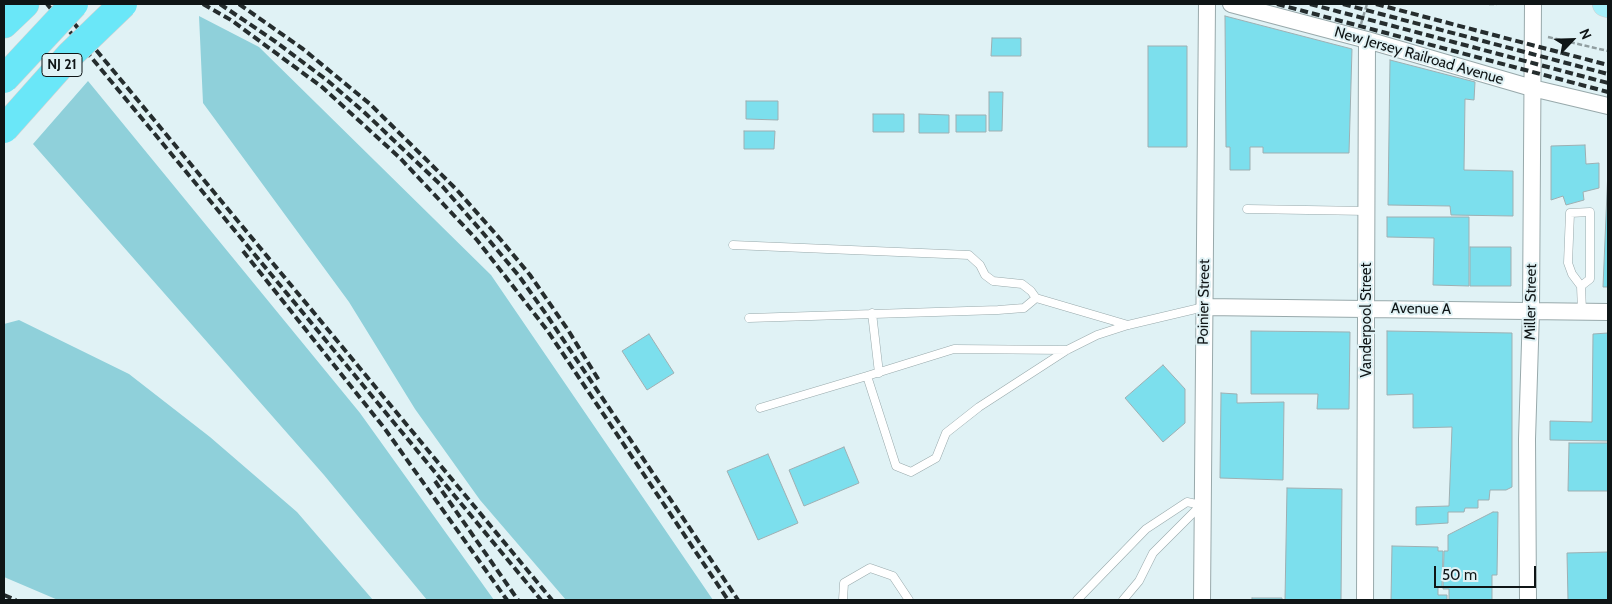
<!DOCTYPE html>
<style>
body{margin:0}
#map{position:relative;width:1612px;height:604px;overflow:hidden;background:#e0f2f5;font-family:Cabin,sans-serif}
canvas{display:block}
.frame{position:absolute;inset:0;border:5px solid #0f1516;pointer-events:none}
.north{position:absolute;left:1547px;top:15px;width:50px;height:50px;-webkit-text-stroke:4px #e0f2f5;paint-order:stroke;rotate:66deg;font-size:14px;font-weight:700;line-height:20px;text-align:center;color:#0f1516}
.north::after{content:'';display:block;margin:auto;width:18px;height:22px;background:#0f1516;clip-path:polygon(50% 0,100% 100%,50% 72%,0 100%)}
.scale{position:absolute;left:1434px;top:566px;width:102px;height:22px;box-sizing:border-box;border:2px solid #0f1516;border-top:0;padding-left:6px;font-size:15px;line-height:18px;white-space:nowrap;color:#0f1516;-webkit-text-stroke:4px #e0f2f5;paint-order:stroke}
</style>
<div id="map">
<canvas width="1612" height="604"></canvas>
<div class="frame"></div>
<div class="north">N</div>
<div class="scale">50 m</div>
</div>
<script>
const ctx = document.querySelector('canvas').getContext('2d');
ctx.lineJoin = 'round';
function fillPath(path, color) { ctx.fillStyle = color; ctx.fill(path, 'evenodd'); }
const toPath = rows => new Path2D(rows.map(r => 'M' + r).join(''));
function strokePath(path, color, width, dash) { ctx.strokeStyle = color; ctx.lineWidth = width; ctx.lineCap = dash ? 'butt' : 'round'; ctx.setLineDash(dash || []); ctx.stroke(path); }
function label(font, color, halo, rows, align = 'center') {
  ctx.font = font + ' Cabin,sans-serif'; ctx.lineWidth = 4; ctx.setLineDash([]); ctx.textBaseline = 'middle'; ctx.strokeStyle = halo; ctx.fillStyle = color; for (const [text, x, y, turn = 0] of rows) {
    ctx.save(); ctx.translate(x, y); ctx.rotate((+turn || 0) * Math.PI / 180); ctx.textAlign = isNaN(turn) ? turn : align; if (halo) ctx.strokeText(text, 0, 0); ctx.fillText(text, 0, 0); ctx.restore();
  }
}
const green = toPath([
 [199,16,259,47,491,275,713,600,566,600,480,500,415,409,349,302,203,103],
 [88,81,360,413,494,600,427,600,324,475,33,144],
 [19,320,129,374,210,437,297,512,373,600,58,600,4,577,4,324]
]);
const building = toPath([
 [1225,16,1352,49,1349,153,1263,153,1263,147,1250,147,1250,170,1230,170,1230,147,1226,147,1225,16],
 [992,38,1021,38,1021,56,991,56,992,38],
 [1148,46,1187,46,1187,147,1148,147,1148,46],
 [1390,60,1475,82,1474,100,1465,99,1464,170,1513,171,1513,216,1451,215,1450,206,1388,205,1390,60],
 [989,92,1003,92,1002,131,989,131,989,92],
 [746,101,778,101,778,120,746,119,746,101],
 [873,114,904,114,904,132,873,132,873,114],
 [919,114,949,115,949,133,919,133,919,114],
 [956,115,986,115,986,132,956,132,956,115],
 [744,131,775,131,774,149,744,149,744,131],
 [1585,145,1586,164,1599,163,1599,188,1583,192,1584,200,1566,205,1563,196,1551,200,1551,146,1585,145],
 [1608,169,1608,287,1603,287,1608,169],
 [1387,217,1469,217,1469,286,1433,285,1434,238,1387,237,1387,217],
 [1470,247,1511,247,1511,286,1470,286,1470,247],
 [1251,331,1350,332,1349,409,1317,409,1318,394,1251,394,1251,331],
 [1387,331,1512,333,1512,487,1506,490,1490,490,1489,500,1478,500,1478,508,1465,508,1464,512,1448,512,1448,523,1416,525,1416,507,1449,506,1452,427,1413,428,1413,394,1387,395,1387,331],
 [1608,333,1608,441,1550,440,1550,421,1592,422,1593,334,1608,333],
 [649,334,674,373,647,390,622,351,649,334],
 [1163,365,1185,389,1185,423,1163,442,1125,398,1163,365],
 [1221,393,1237,394,1237,403,1284,402,1283,480,1220,478,1221,393],
 [1569,443,1608,443,1608,491,1568,491,1569,443],
 [844,447,859,483,804,506,789,470,844,447],
 [768,454,798,523,758,540,727,471,768,454],
 [1287,488,1342,489,1341,600,1285,600,1287,488],
 [1493,512,1498,512,1497,575,1492,575,1492,600,1449,600,1449,589,1443,589,1444,551,1448,551,1448,535,1493,512],
 [1392,546,1438,547,1438,551,1443,551,1442,587,1438,587,1438,595,1447,595,1447,600,1391,600,1392,546],
 [1608,552,1608,600,1568,600,1567,553,1608,552],
 [1252,598,1282,598,1282,600,1252,600,1252,598]
]);
const path = toPath([
 [1489,4,1497,4],
 [1361,24,1367,4],
 [1548,37,1608,51]
]);
const lane = toPath([
 [1247,209,1367,211],
 [733,245,969,255,980,265,985,275,993,281,1022,284,1031,291,1036,298],
 [1581,286,1590,279,1590,212,1570,213,1568,263,1572,274,1581,286,1582,311],
 [872,313,879,373],
 [749,318,998,310,1024,308,1036,298,1128,325],
 [1067,350,954,349,867,376,896,466,911,472,936,458,946,433,979,407,1067,350,1097,335,1128,325,1204,307],
 [760,408,867,376],
 [843,600,844,583,870,568,893,576,909,600],
 [1077,600,1146,529,1187,502,1201,505,1153,553,1139,581,1123,600]
]);
const street = toPath([
 [1231,4,1367,40,1532,88,1608,106],
 [1204,307,1608,312],
 [1202,600,1207,4],
 [1365,600,1367,40],
 [1528,600,1527,439,1531,311,1533,4]
]);
const primary = toPath([
 [1605,4,1608,5]
]);
const highway = toPath([
 [4,24,25,4]
]);
const rail = toPath([
 [47,4,541,600],
 [58,4,552,600],
 [203,4,231,20,322,87,400,158,477,240,547,330,728,600],
 [220,4,276,42,328,81,365,113,443,187,483,233,519,276,546,314,738,600],
 [239,4,303,49,370,104,457,190,501,240,530,275,568,330,600,382],
 [1277,4,1608,92],
 [1310,4,1608,83],
 [1343,4,1608,74],
 [1376,4,1608,65],
 [243,251,385,429,507,600],
 [435,481,518,600],
 [4,595,16,600]
]);
const highwayBridge = toPath([
 [4,79,74,4],
 [4,129,70,55,123,4]
]);
const shields = [
 [62,65,40]
];
const shieldNames = [
 ["NJ 21",62,65]
];
const streetNames = [
 ["New Jersey Railroad Avenue",1419,56,16],
 ["Poinier Street",1204,302,-89],
 ["Miller Street",1531,302,-89],
 ["Avenue A",1421,309,1],
 ["Vanderpool Street",1367,320,-90]
];
fillPath(green, '#8fd0da');
fillPath(building, '#7cdfed');
strokePath(building, '#9eafb2', 1);
strokePath(lane, '#98a9ab', 9);
strokePath(street, '#98a9ab', 18);
strokePath(primary, '#cfd0d0', 26);
strokePath(highway, '#cfd0d0', 29);
strokePath(path, '#909ea0', 2.5, [5, 2.5]);
strokePath(lane, '#fff', 8);
strokePath(street, '#fff', 16);
strokePath(primary, '#a6f1fb', 25);
strokePath(highway, '#6ae7f8', 28);
strokePath(rail, '#252d2e', 4, [8, 4]);
strokePath(highwayBridge, '#cfd0d0', 29, []);
strokePath(highwayBridge, '#6ae7f8', 28);
for (const [x, y, w] of shields) { const box = new Path2D(); box.roundRect(x - w / 2, y - 11.5, w, 23, 4); ctx.fillStyle = '#e0f2f5'; ctx.fill(box); strokePath(box, '#0f1516', 1); }
label('bold 14px', '#0f1516', null, shieldNames);
label('15px', '#0f1516', '#e0f2f5', streetNames);
</script>
